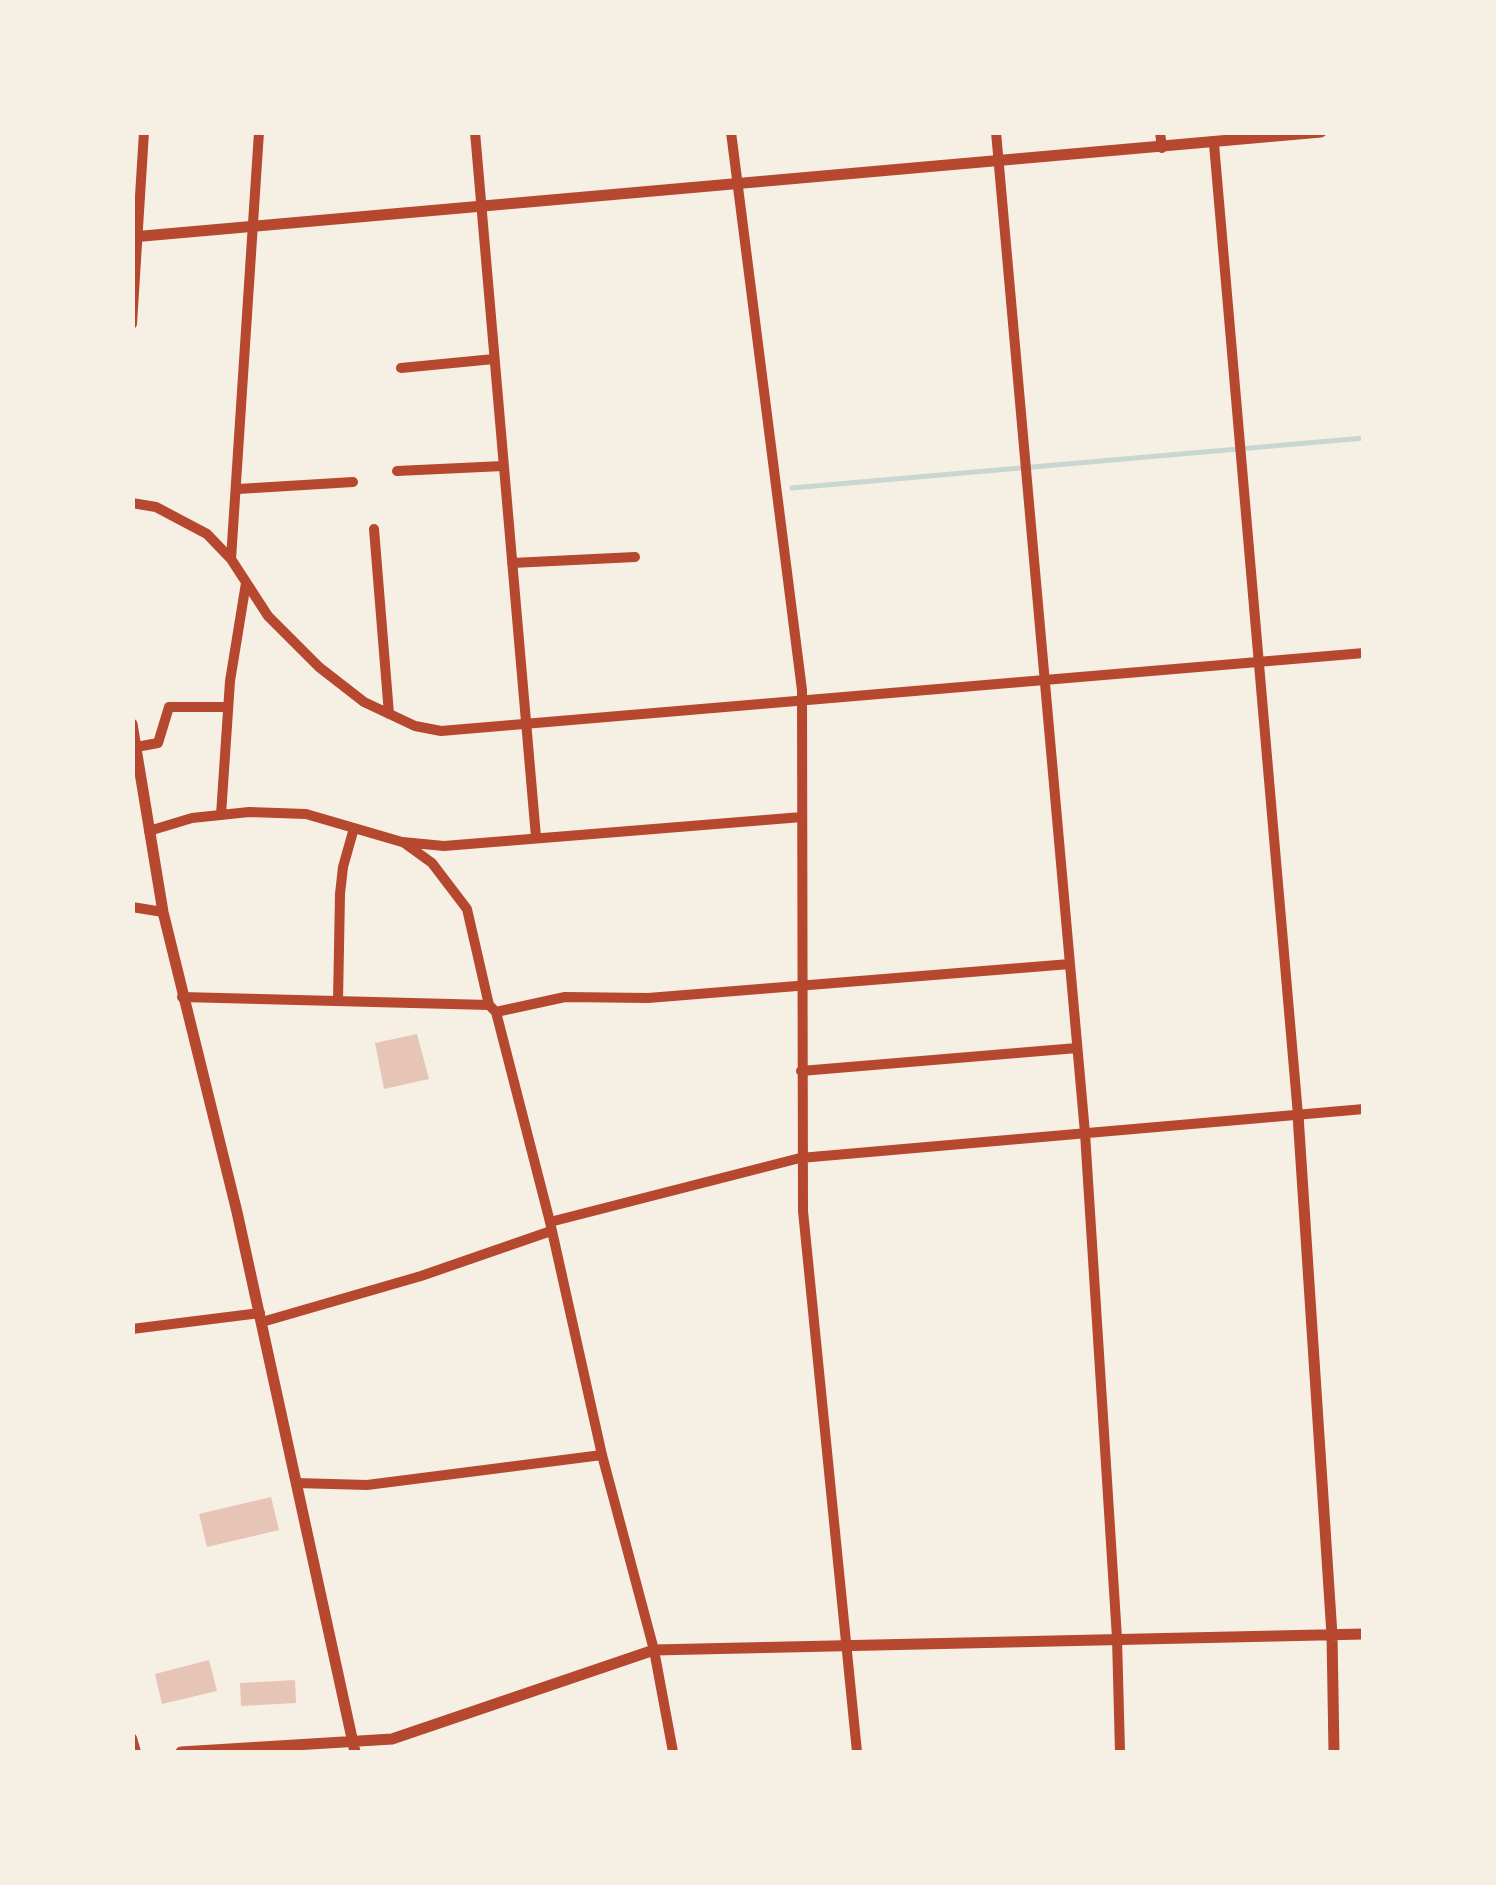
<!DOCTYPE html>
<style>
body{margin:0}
#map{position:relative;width:1496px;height:1885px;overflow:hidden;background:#f6efe4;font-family:Montserrat,sans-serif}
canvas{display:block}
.frame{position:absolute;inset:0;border:135px solid #f6efe4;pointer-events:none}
</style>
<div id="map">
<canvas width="1496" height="1885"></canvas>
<div class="frame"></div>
</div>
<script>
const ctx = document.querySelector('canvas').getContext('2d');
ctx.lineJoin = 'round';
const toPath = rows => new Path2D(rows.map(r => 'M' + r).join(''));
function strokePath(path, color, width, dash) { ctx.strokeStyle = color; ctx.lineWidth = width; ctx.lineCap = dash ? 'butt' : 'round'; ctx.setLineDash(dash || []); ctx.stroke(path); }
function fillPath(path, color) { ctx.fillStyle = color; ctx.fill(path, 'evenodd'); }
const stream = toPath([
 [792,488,1364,438]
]);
const building = toPath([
 [417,1034,429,1079,384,1089,375,1043],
 [271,1497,279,1530,207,1547,199,1514],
 [209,1660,217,1691,162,1704,155,1674],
 [295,1680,296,1703,241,1706,240,1683]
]);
const minor = toPath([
 [475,132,536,837],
 [731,132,802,690,803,1211,857,1752],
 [996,132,1085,1133,1117,1638,1120,1752],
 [1160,132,1162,148],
 [1214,144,1298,1115],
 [132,324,144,132],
 [401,368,494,359],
 [397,471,503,466],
 [238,489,353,482],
 [132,503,156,507,207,534,231,559,268,616,319,667,364,702,415,726,441,731,1364,653],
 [374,529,389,714],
 [231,559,259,132],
 [512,563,635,557],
 [136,747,158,743,169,707,228,707],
 [221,815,230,681,246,583],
 [149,831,192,818,249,812,306,814,402,842,444,846,802,817],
 [403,842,432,863,467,909,489,1005],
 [132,907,163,912],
 [182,997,489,1005,496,1012,565,997,648,998,1070,964],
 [338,1001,340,894,343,867,354,828],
 [496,1012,550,1222,602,1455,654,1650,673,1752],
 [801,1071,1077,1048],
 [550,1222,800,1158,1364,1109],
 [262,1322,421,1276,551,1231],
 [132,1329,260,1313],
 [296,1483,367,1485,602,1455],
 [132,1738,136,1752]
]);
const tertiary = toPath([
 [132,237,1321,132],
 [132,724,163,912,237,1212,355,1752],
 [1298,1115,1332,1635,1334,1752],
 [181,1752,392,1739,654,1650,1364,1634]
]);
strokePath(stream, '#c9d6d2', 5);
fillPath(building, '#e6c5b7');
strokePath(minor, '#b5482f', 10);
strokePath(tertiary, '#b5482f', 11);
</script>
